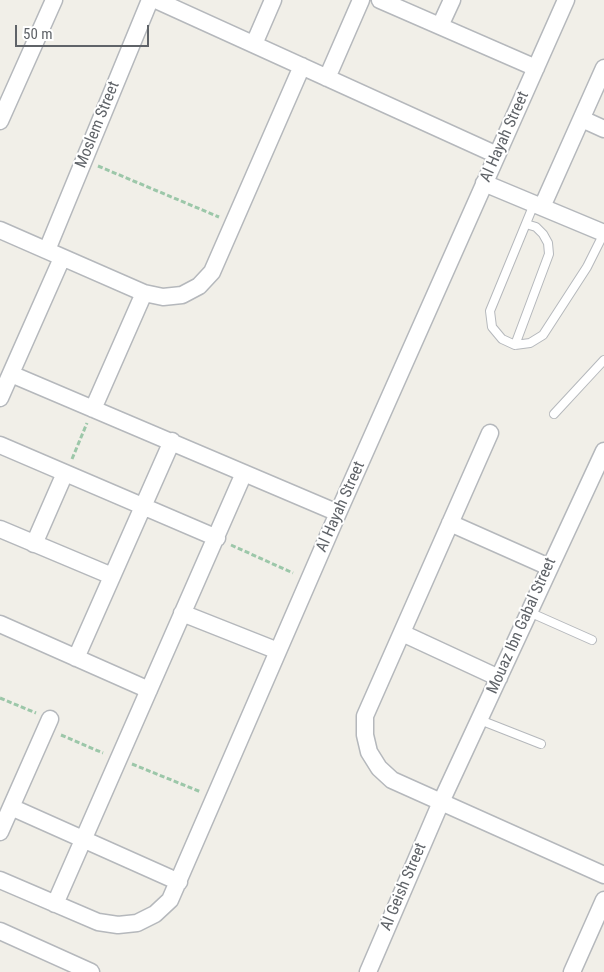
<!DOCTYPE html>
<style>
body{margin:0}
#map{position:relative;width:604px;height:972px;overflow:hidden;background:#f1efe8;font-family:"Roboto Condensed",sans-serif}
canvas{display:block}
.scale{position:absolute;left:15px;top:25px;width:134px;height:22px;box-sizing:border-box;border:2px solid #5f6368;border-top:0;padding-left:6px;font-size:15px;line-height:18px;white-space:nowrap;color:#5f6368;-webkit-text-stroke:4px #fff;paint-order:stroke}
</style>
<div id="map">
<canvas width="604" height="972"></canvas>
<div class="scale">50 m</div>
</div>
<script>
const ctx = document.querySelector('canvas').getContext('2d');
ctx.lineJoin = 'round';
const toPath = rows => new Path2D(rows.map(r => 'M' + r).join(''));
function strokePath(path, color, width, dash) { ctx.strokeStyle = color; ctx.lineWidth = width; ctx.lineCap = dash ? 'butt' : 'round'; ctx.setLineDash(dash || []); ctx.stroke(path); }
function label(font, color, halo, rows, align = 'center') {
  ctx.font = font + ' "Roboto Condensed",sans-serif'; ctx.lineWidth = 4; ctx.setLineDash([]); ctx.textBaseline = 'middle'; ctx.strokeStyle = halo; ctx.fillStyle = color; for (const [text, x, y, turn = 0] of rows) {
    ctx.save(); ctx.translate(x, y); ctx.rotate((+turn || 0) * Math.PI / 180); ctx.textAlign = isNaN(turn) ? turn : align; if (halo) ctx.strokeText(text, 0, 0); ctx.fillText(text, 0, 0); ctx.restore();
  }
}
const path = toPath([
 [98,166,219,217],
 [72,459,87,423],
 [231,545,293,573],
 [0,698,36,713],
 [61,735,103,753],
 [132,764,201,792]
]);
const lane = toPath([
 [534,204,490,311,492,327,502,339,515,345,530,343,543,335,587,267,604,233],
 [515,345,549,254,548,243,543,234,536,227,526,224],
 [554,414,604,360],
 [529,612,592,640],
 [480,720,541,744]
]);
const street = toPath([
 [156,0,497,155],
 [380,0,536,68],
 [440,26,452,0],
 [254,44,273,0],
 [327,78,361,0],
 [582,119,604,129],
 [0,121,54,0],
 [484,183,604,233],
 [542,207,604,68],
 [0,230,144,293,163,297,182,295,199,286,212,272,302,66],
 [47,250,150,0],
 [11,374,338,513],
 [0,398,62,258],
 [93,409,144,293],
 [490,433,365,716,365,735,369,752,379,768,392,780,604,875],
 [0,445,217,538],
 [450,523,549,567],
 [0,529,112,576],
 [34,544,65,473],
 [182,613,278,651],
 [0,624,149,690],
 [402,633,499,678],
 [76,658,172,441],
 [11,807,179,882],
 [0,832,50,719],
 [0,880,98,922,118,925,137,923,155,914,170,900,338,513,566,0],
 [55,904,244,473],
 [0,931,91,972],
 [368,972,441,802,604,451],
 [572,972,604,900]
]);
const streetNames = [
 ["Moslem Street",98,125,-68],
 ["Al Hayah Street",505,137,-66],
 ["Al Hayah Street",341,507,-66],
 ["Mouaz Ibn Gabal Street",522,626,-66],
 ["Al Geish Street",404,887,-67]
];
strokePath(lane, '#b5b8bc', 10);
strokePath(street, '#b5b8bc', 19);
strokePath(path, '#9cc7a9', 3, [5, 2.5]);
strokePath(lane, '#fff', 8);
strokePath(street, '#fff', 16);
label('16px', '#5f6368', '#fff', streetNames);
</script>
